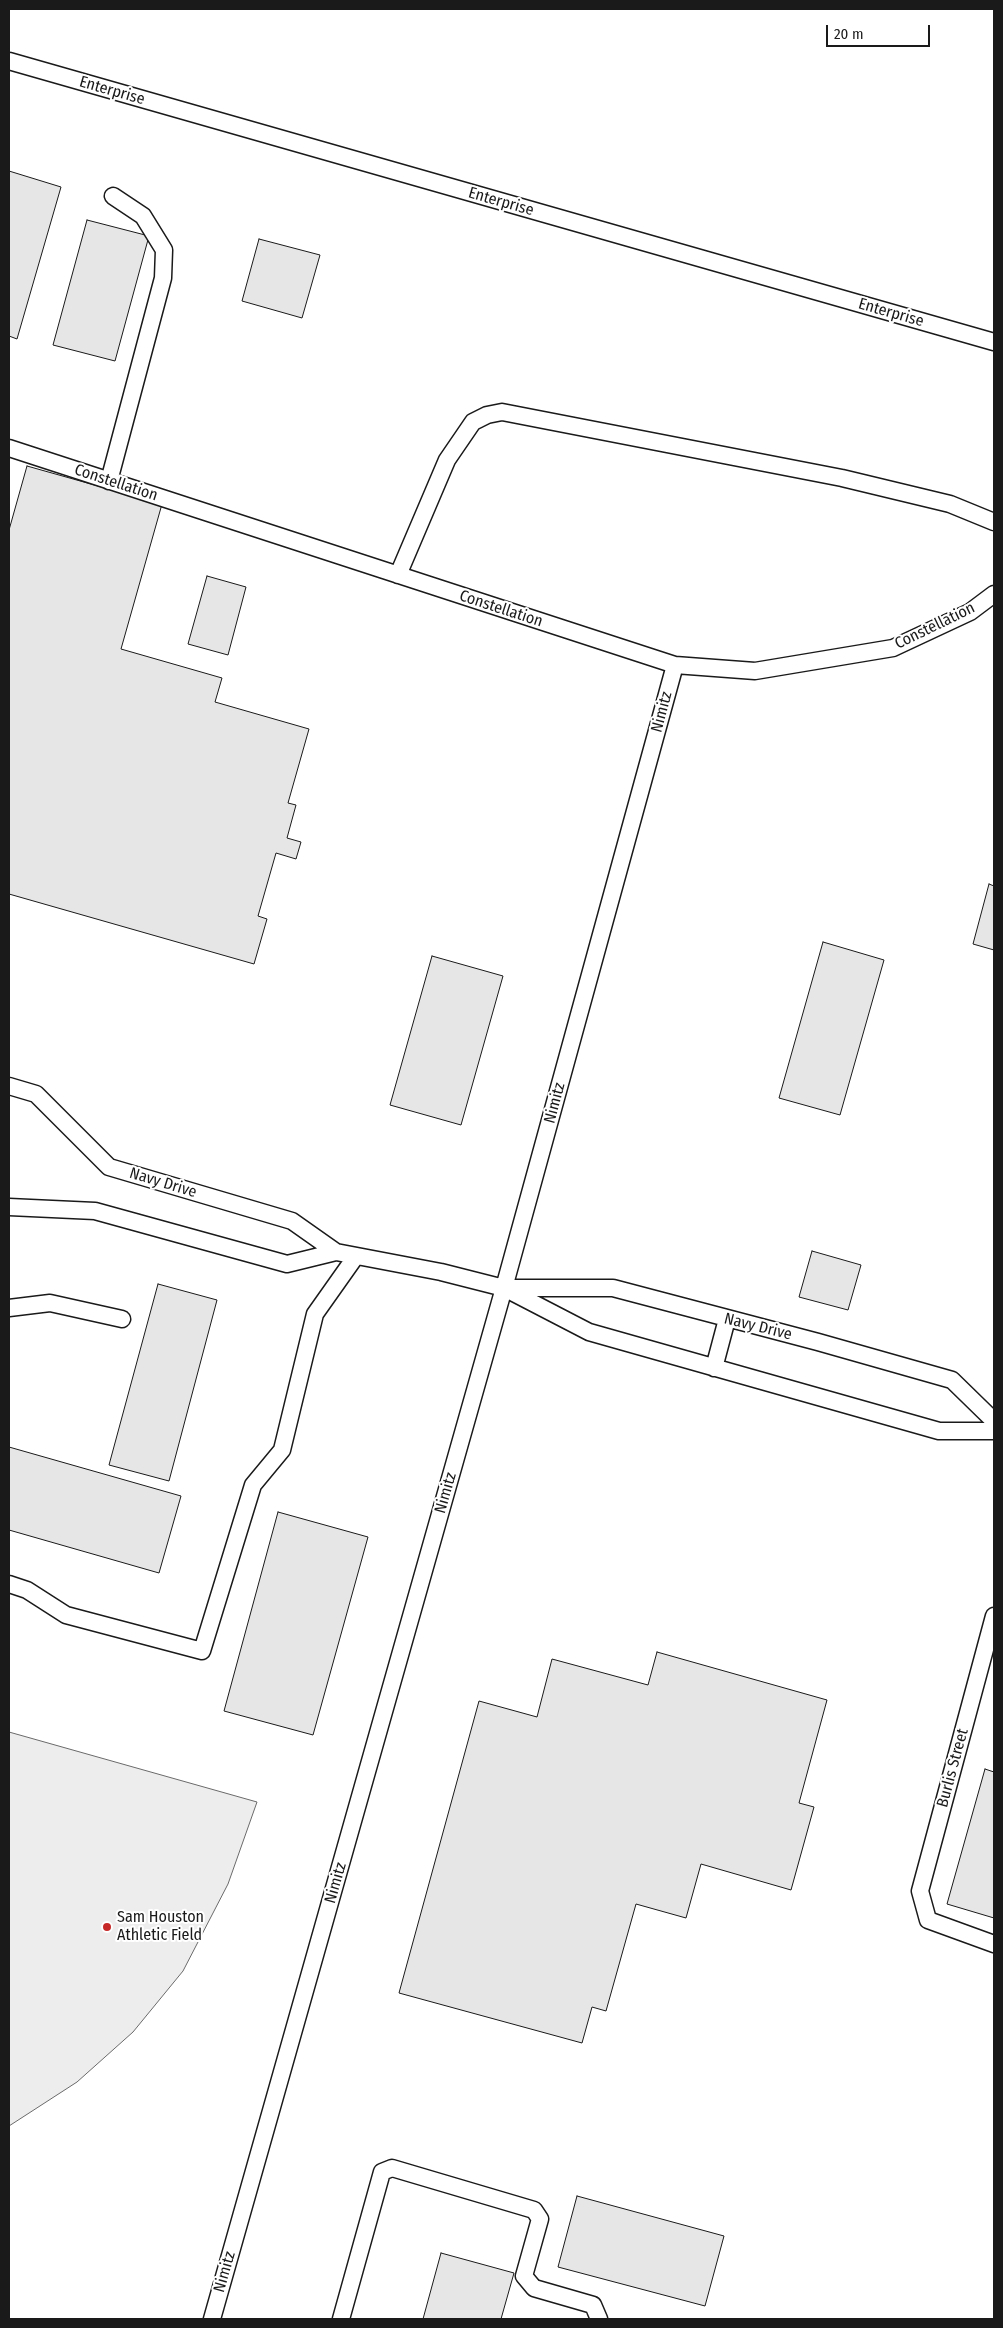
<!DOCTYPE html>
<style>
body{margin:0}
#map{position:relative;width:1003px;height:2328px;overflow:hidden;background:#fff;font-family:"Fira Sans Condensed",sans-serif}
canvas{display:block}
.frame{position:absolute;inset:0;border:10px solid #1a1a1a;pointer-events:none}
.scale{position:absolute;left:826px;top:25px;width:104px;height:22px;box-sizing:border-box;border:2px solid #1a1a1a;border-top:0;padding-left:6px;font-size:15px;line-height:18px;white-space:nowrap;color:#1a1a1a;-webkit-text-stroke:4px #fff;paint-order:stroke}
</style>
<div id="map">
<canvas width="1003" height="2328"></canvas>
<div class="frame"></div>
<div class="scale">20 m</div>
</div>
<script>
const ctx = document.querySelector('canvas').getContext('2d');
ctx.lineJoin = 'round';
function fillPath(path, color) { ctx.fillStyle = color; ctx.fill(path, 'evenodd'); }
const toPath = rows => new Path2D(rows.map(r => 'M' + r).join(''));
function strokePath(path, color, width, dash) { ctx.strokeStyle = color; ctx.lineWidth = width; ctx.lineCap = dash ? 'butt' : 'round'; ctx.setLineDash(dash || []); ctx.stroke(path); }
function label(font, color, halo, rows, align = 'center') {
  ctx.font = font + ' "Fira Sans Condensed",sans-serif'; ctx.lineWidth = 4; ctx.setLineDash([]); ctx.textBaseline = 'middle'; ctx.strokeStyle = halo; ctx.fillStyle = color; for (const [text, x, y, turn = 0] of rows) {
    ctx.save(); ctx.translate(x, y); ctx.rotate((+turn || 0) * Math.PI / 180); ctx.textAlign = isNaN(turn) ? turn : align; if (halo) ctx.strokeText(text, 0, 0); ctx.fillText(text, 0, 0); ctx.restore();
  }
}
const built = toPath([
 [9,1732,257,1802,228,1884,183,1971,133,2032,77,2082,9,2126,9,1732]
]);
const building = toPath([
 [9,171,61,187,17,339,9,336,9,171],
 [87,220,149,236,115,361,53,345,87,220],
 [259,239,320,255,302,318,242,301,259,239],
 [27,466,162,504,121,649,222,678,215,702,309,729,288,803,296,805,287,838,301,842,296,859,276,853,258,916,267,919,254,964,9,894,9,530,27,466],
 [207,576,246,587,228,655,188,644,207,576],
 [989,884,994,886,994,950,973,944,989,884],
 [823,942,884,960,840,1115,779,1098,823,942],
 [432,956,503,976,461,1125,390,1105,432,956],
 [812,1251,861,1265,848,1310,799,1297,812,1251],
 [158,1284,217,1300,169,1481,109,1465,158,1284],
 [9,1447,181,1496,159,1573,9,1530,9,1447],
 [278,1512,368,1537,313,1735,224,1711,278,1512],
 [657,1652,827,1700,799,1803,814,1807,791,1890,701,1864,686,1918,636,1904,606,2011,592,2007,582,2043,399,1993,479,1701,537,1717,552,1659,648,1685,657,1652],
 [985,1769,994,1772,994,1918,947,1904,985,1769],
 [577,2196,724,2236,705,2306,558,2267,577,2196],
 [441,2253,514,2273,501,2319,423,2319,441,2253]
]);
const lane = toPath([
 [9,61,994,342],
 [9,448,675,665,755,671,893,648,970,612,994,594],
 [109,481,163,278,164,250,143,216,113,196],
 [398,575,447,460,473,422,487,415,502,412,842,478,950,504,994,522],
 [9,1086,36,1094,109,1167,292,1221,336,1252,441,1272,504,1288,613,1288,818,1342,952,1380,994,1421],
 [9,1207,95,1211,287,1264,336,1252],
 [506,1289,589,1332,939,1431,994,1431],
 [9,1308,50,1303,122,1319],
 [714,1368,727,1319],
 [9,1584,27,1590,66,1615,202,1651,253,1485,282,1450,315,1314,356,1256],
 [994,1616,920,1891,928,1920,994,1944],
 [212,2319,502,1295,675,665],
 [341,2319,382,2172,392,2168,534,2210,540,2219,524,2276,534,2288,593,2305,599,2319]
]);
const markers = [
 [107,1927,5,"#c62828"]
];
const streetNames = [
 ["Enterprise",112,91,16],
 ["Enterprise",501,202,16],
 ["Enterprise",891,313,16],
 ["Constellation",116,483,18],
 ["Constellation",501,609,18],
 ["Constellation",935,626,-26],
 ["Nimitz",662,712,-75],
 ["Nimitz",555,1103,-75],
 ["Navy Drive",163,1183,17],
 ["Navy Drive",758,1327,14],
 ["Nimitz",446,1493,-74],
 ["Burlis Street",953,1768,-75],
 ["Nimitz",336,1883,-74],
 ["Nimitz",225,2272,-74]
];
const poiNames = [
 ["Sam Houston",117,1918],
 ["Athletic Field",117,1936]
];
fillPath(built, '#ededed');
strokePath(built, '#6a6a6a', 1);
fillPath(building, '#e6e6e6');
strokePath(building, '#1a1a1a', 1);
strokePath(lane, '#1a1a1a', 19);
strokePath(lane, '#fff', 16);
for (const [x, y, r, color] of markers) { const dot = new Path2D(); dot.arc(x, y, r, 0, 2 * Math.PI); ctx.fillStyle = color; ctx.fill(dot); strokePath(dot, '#fff', 2); }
label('16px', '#1a1a1a', '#fff', streetNames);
label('16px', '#1a1a1a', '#fff', poiNames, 'left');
</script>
